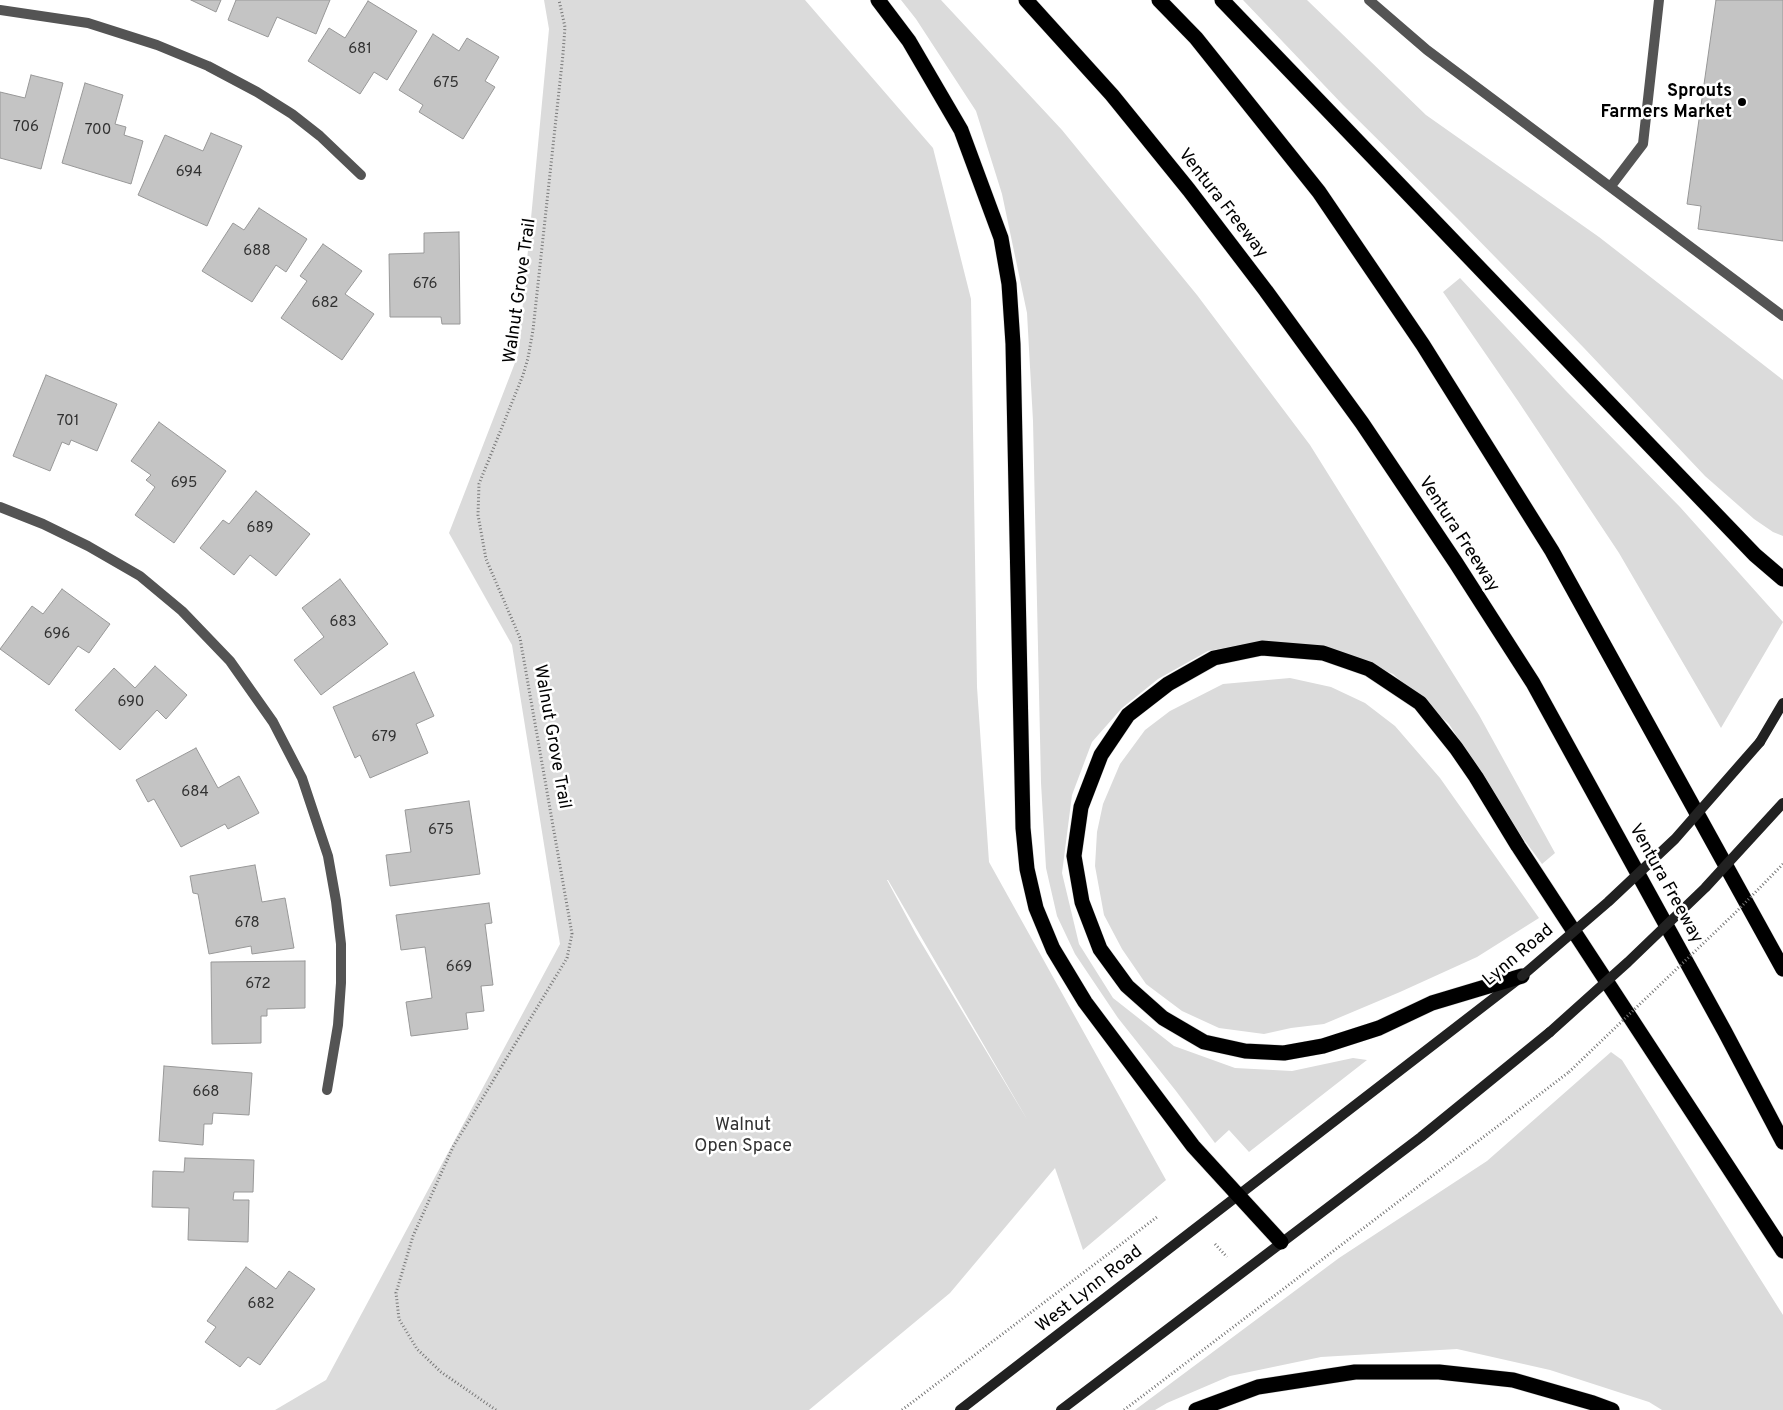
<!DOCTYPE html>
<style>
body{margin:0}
canvas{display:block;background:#fff}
</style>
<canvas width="1783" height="1410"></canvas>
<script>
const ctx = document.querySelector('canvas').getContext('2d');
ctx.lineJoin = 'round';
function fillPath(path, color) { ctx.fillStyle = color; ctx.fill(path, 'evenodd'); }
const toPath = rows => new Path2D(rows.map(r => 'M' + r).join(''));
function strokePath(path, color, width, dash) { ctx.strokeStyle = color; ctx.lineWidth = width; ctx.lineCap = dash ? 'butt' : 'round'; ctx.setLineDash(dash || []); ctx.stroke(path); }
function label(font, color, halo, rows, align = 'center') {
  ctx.font = font + ' Overpass,sans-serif'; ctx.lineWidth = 5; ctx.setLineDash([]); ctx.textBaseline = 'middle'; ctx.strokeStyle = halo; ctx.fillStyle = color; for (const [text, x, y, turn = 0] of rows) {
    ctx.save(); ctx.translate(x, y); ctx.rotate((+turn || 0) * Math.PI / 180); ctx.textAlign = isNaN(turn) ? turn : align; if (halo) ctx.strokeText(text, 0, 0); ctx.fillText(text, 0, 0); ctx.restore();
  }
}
const green = toPath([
 [544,0,805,0,933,148,971,299,977,687,989,862,1166,1180,1083,1250,1055,1168,950,1293,809,1410,275,1410,326,1380,560,944,512,645,449,533,518,355,549,29],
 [887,880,888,880,1028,1121,916,934],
 [901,0,941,0,1062,130,1197,295,1310,445,1479,715,1555,853,1542,864,1514,826,1449,724,1393,674,1333,649,1256,642,1208,651,1158,679,1122,708,1092,742,1072,795,1062,873,1079,944,1113,998,1174,1046,1235,1068,1292,1071,1353,1058,1367,1060,1249,1152,1229,1130,1215,1143,1176,1091,1118,1018,1075,954,1057,916,1046,868,1041,783,1033,421,1027,313,1002,194,976,111,916,19],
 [1243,0,1307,0,1426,115,1599,237,1783,380,1783,536,1773,532,1754,519,1705,476,1584,348,1457,218,1343,105],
 [1460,278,1566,391,1680,507,1783,622,1721,728,1619,553,1518,401,1443,292],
 [1290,678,1331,687,1365,703,1395,726,1440,778,1539,918,1477,957,1400,992,1324,1024,1291,1028,1264,1034,1219,1028,1182,1011,1146,984,1122,949,1104,915,1095,866,1097,832,1103,804,1120,764,1145,730,1170,711,1223,684],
 [1611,1052,1622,1060,1783,1315,1783,1410,1662,1410,1649,1402,1550,1370,1457,1349,1321,1357,1230,1376,1167,1403,1155,1410,1135,1410,1339,1258,1487,1161]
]);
const building = toPath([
 [191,0,221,0,216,12,191,0],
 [236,0,330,0,316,34,277,17,268,37,228,20,236,0],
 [1716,0,1783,0,1783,241,1698,229,1701,206,1687,204,1716,0],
 [368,1,417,31,387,80,374,72,360,94,308,61,329,28,345,38,368,1],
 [433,34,459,51,467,38,499,57,485,81,495,87,463,139,419,112,423,105,399,90,433,34],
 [31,75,63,83,41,169,0,158,0,92,25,98,31,75],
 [85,83,123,95,115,124,126,127,124,135,143,141,131,184,62,163,85,83],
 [211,133,242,146,207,226,138,195,165,135,203,151,211,133],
 [259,208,307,239,286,272,276,265,252,302,202,271,233,223,244,230,259,208],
 [459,232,460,324,442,324,441,317,390,317,389,254,424,253,424,233,459,232],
 [323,244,362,271,345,294,374,314,342,360,281,318,307,281,300,276,323,244],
 [46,375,117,404,97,451,71,440,69,445,62,442,50,471,13,456,46,375],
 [159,422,226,471,174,543,135,515,155,487,146,480,151,475,131,461,159,422],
 [256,491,310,534,276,576,250,555,234,575,200,548,223,520,229,524,256,491],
 [340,579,388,644,321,695,294,660,324,637,302,608,340,579],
 [62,589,110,624,89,653,78,646,49,685,0,649,32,606,43,614,62,589],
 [155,666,187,695,166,719,157,710,120,750,75,710,114,668,135,688,155,666],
 [414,672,434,716,416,724,428,753,370,778,360,755,355,758,333,707,414,672],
 [196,748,218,788,239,776,259,813,228,829,225,824,181,847,154,799,148,802,136,780,196,748],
 [469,801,480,874,390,886,386,855,411,852,405,810,469,801],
 [255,865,262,902,285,898,294,948,252,954,251,946,209,954,198,894,193,893,190,876,255,865],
 [489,903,492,923,485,924,493,985,481,986,484,1011,466,1013,468,1029,411,1036,406,1002,432,998,425,947,401,950,396,915,489,903],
 [305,961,305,1008,267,1009,267,1016,261,1016,261,1043,212,1044,211,962,305,961],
 [164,1066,252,1073,249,1115,213,1113,212,1124,204,1124,203,1145,159,1141,164,1066],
 [185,1158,254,1160,253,1192,234,1192,233,1200,249,1200,248,1242,188,1240,189,1208,152,1207,153,1171,184,1172,185,1158],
 [246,1267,276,1289,289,1271,315,1289,260,1365,248,1357,240,1367,205,1342,216,1327,207,1321,246,1267]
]);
const path = toPath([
 [1215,1244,1227,1257],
 [496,1410,441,1372,417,1349,399,1319,396,1293,413,1236,453,1147,567,958,572,934,520,638,486,559,478,515,479,484,523,375,528,358,533,330,563,54,565,27,559,0],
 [902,1410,1157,1217],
 [1124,1410,1569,1072]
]);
const lane = toPath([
 [1369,0,1427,50,1783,316],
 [1611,186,1643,144,1659,0]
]);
const street = toPath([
 [0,10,88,23,157,45,208,66,257,92,292,114,320,136,361,175],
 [0,507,43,524,88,546,140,576,182,611,230,661,273,722,302,778,328,856,336,901,341,944,341,983,338,1025,327,1090]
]);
const secondary = toPath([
 [1760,742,1783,703],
 [960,1410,1516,981],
 [1061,1410,1421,1137,1550,1032]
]);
const highway = toPath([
 [878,0,909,41,961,130,1001,238,1009,284,1013,344,1023,828,1027,869,1036,908,1053,949,1085,1002,1193,1146,1281,1242],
 [1026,0,1112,95,1189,190,1266,291,1362,423,1456,563,1533,683,1725,1032,1783,1142],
 [1159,0,1196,38,1319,192,1423,345,1552,551,1783,969],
 [1222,0,1755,555,1783,579],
 [1522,976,1432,1003,1379,1028,1323,1046,1284,1053,1245,1051,1204,1042,1163,1018,1127,986,1100,949,1082,902,1074,856,1081,807,1101,755,1128,715,1168,684,1214,658,1262,648,1323,653,1369,669,1420,703,1456,748,1476,777,1518,846,1783,1251],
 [1196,1410,1258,1387,1355,1372,1439,1372,1513,1380,1593,1403,1612,1410]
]);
const pathBridge = toPath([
 [1569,1072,1735,913,1783,864]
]);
const secondaryBridge = toPath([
 [1522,976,1608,902,1675,839,1760,742],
 [1550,1032,1628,962,1705,888,1783,803]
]);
const markers = [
 [1742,102,5,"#000"]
];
const numberNames = [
 ["681",360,50],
 ["675",446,84],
 ["706",26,128],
 ["700",98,131],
 ["694",189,173],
 ["688",257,252],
 ["676",425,285],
 ["682",325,304],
 ["701",68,422],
 ["695",184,484],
 ["689",260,529],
 ["683",343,623],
 ["696",57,635],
 ["690",131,703],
 ["679",384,738],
 ["684",195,793],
 ["675",441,831],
 ["678",247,924],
 ["669",459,968],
 ["672",258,985],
 ["668",206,1093],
 ["682",261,1305]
];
const poiNames = [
 ["Sprouts",1732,92],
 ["Farmers Market",1732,113]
];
const streetNames = [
 ["Ventura Freeway",1222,204,52],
 ["Walnut Grove Trail",521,291,-82],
 ["Ventura Freeway",1458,535,57],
 ["Walnut Grove Trail",551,737,80],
 ["Ventura Freeway",1665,884,61],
 ["Lynn Road",1519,956,-40],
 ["West Lynn Road",1090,1290,-38]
];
const parkNames = [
 ["Walnut",743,1126],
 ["Open Space",743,1147]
];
fillPath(green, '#dbdbdb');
fillPath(building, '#c4c4c4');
strokePath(building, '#989898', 1);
strokePath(highway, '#dbdbdb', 16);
strokePath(path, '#767676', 3, [1, 2.5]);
strokePath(lane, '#545454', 10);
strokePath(street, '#545454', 10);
strokePath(secondary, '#212121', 10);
strokePath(highway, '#000', 15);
strokePath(pathBridge, '#767676', 3, [1, 2.5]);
strokePath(secondaryBridge, '#212121', 10);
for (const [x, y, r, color] of markers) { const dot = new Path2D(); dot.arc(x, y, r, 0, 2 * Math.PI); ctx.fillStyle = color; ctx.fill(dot); strokePath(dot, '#fff', 2); }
label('15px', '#313131', null, numberNames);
label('bold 18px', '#000', '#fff', poiNames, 'right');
label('18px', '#000', '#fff', streetNames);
label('18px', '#323232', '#fff', parkNames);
</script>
